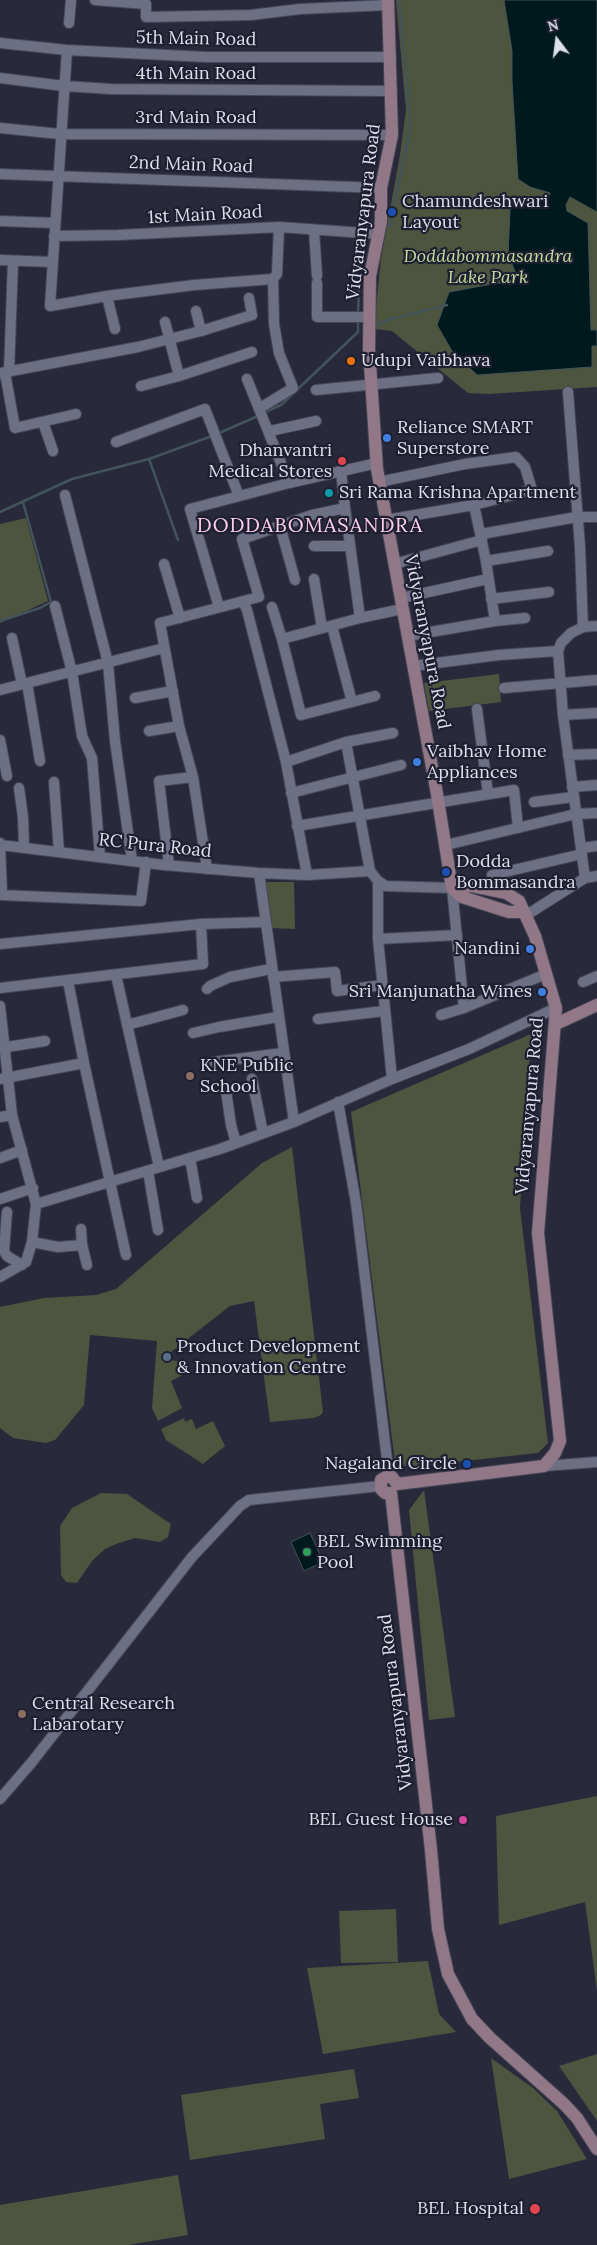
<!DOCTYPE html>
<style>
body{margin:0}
#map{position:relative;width:597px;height:2245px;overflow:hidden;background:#282a3c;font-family:Lora,serif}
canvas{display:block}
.north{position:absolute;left:532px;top:15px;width:50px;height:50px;-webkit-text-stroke:4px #1e2031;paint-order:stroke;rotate:345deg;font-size:14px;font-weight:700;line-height:20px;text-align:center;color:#dddfeb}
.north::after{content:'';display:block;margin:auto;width:18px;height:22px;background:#dddfeb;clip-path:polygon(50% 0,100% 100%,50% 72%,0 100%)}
</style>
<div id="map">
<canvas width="597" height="2245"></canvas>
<div class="north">N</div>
</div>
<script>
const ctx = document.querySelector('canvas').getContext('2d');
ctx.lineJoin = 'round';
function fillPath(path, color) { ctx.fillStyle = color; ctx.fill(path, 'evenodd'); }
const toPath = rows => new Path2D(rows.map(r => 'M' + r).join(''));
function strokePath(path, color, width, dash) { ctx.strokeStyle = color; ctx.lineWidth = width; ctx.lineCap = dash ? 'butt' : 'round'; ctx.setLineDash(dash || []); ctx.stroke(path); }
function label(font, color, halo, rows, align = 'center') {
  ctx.font = font + ' Lora,serif'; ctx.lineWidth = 4.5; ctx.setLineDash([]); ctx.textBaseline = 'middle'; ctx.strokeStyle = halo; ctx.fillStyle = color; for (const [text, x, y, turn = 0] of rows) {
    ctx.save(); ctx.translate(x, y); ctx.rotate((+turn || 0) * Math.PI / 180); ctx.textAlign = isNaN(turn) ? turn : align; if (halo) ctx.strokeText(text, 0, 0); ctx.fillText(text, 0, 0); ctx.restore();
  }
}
const green = toPath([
 [396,0,597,0,597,387,489,394,468,393,392,331,374,329,381,258,400,155,406,110],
 [26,518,48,601,0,623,0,524],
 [499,674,501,702,429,711,424,683],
 [265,882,294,882,295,929,271,928],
 [531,1034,520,1208,548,1443,538,1453,409,1467,395,1462,351,1112],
 [292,1147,323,1412,321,1415,314,1418,270,1422,254,1301,230,1306,162,1359,178,1361,183,1375,171,1381,182,1408,158,1421,152,1408,157,1341,90,1335,84,1405,55,1440,46,1443,13,1438,0,1428,0,1307,44,1298,96,1295,116,1289,262,1163],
 [184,1418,185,1422,192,1419,196,1429,213,1421,225,1446,203,1464,166,1440,161,1429],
 [424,1490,455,1717,429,1720,409,1510],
 [101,1493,127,1494,171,1524,168,1537,160,1542,135,1538,116,1544,105,1549,92,1561,77,1583,66,1582,61,1575,60,1526,72,1508],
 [597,1796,597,1991,585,1902,499,1925,496,1816],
 [396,1909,398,1962,341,1963,339,1911],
 [428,1961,439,2014,456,2032,323,2054,307,1968],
 [597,2054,597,2121,559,2066],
 [491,2058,533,2088,557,2111,587,2159,509,2179],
 [354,2069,359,2098,320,2104,325,2139,190,2160,181,2095],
 [178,2175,188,2235,128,2245,0,2245,0,2205]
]);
const water = toPath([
 [504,0,597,0,597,212,570,197,566,205,567,211,588,223,591,330,597,330,597,346,592,346,592,367,477,375,452,351,437,325,449,292,497,283,511,284,517,276,508,255,510,210,513,205,546,201,550,193,530,187,518,179,512,81,512,51,504,0],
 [310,1533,323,1562,304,1571,291,1542,310,1533]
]);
const stream = toPath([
 [388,225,390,225,411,124,399,0],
 [361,231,361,226,372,225],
 [358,313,361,236],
 [373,326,391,319,447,305],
 [263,413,281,405,358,332,358,319],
 [217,434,258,416],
 [149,459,178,540],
 [0,512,72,479,149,459,212,436],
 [0,621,40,608,51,602,23,502]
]);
const street = toPath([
 [95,0,146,4,146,17,251,15,300,9,388,5],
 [69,23,71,0],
 [0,43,67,50,206,57,391,57],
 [67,50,50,306,107,296,115,329],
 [0,78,64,86,111,89,392,91],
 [0,128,60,134,392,135],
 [0,174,381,188],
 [0,221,55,223],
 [314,230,317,276],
 [54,236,118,235,279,227,378,234],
 [0,260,52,262],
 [317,283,317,317,370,317],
 [107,296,194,285,273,279],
 [165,322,179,376],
 [201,331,252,315,249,298],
 [9,372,13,261],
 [0,373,138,347,201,331,196,311],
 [5,373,15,428,76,414],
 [247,379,289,483],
 [141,386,179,376,252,352],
 [316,390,438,378],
 [568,392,580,547,583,627],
 [260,408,293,388,279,353,274,324,273,279,277,274,279,227],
 [43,422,53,451],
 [270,431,316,421],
 [116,442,205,409,239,496],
 [379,482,465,464,516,457,525,467,532,490,474,505,386,520],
 [65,495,108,663,115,741,132,861],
 [474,505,486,561,548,551],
 [345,508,360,618,282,639,301,715,375,696],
 [280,526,295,580],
 [481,534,577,517,597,517],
 [314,546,350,546],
 [164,564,180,618],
 [394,564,482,540],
 [314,579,322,628],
 [401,598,488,579],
 [491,599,549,592],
 [243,601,247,610,286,762,307,875],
 [55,606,72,672,82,736,92,758,100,857],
 [219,607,190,509,289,483,377,463],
 [272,607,282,639],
 [360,618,402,609],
 [495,621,525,618],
 [332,626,352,702],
 [407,636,495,621,486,561],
 [12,638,22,684],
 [413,666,499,655,558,651],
 [27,683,40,761],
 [504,688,597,680],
 [0,690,164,648],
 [135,698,173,691],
 [477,709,488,794],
 [563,715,597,713],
 [149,731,179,726],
 [0,740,7,776],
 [346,742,393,733],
 [568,755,597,754],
 [286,762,346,742,370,871],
 [54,782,59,852],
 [572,787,597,785],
 [19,788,23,817,24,847],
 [291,793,401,765],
 [534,802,573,797],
 [297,826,514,790,518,828],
 [0,843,2,895],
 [0,845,164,865,259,873,307,875,370,871,378,881,386,886,452,888,464,1008],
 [446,845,576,814,597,813],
 [581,848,597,846],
 [169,865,159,781,193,777],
 [207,869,193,777,179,726,160,623,259,597,242,539,312,515,345,508,341,471],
 [259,873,294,1122],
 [492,875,582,854],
 [585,878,563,715,558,651,561,643,571,633,583,627,597,626],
 [378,881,378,939,392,1079],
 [0,895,141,901,146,862],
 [525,916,585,878,597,876],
 [378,939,457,935],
 [0,944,201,924,265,922],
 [116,975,159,1167],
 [273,977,335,972,337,991,383,985],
 [68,981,84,1063,126,1255],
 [583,982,597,976],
 [0,988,203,964,201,924],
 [207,989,210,986,230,977,271,969],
 [0,1006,12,1115,36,1204],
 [441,1015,464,1008,546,974],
 [318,1019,384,1011],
 [127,1025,183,1010],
 [193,1033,219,1027,278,1017],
 [0,1048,45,1041],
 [214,1062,283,1053],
 [0,1079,84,1063],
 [252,1079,263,1133],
 [226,1091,231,1125,236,1143],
 [338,1102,356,1203,389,1476],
 [0,1117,12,1115],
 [0,1158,22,1150],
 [190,1158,197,1198],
 [148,1171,158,1230],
 [0,1199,33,1188],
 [7,1212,4,1251,7,1256,22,1265],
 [32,1242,58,1247,82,1245,81,1229],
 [82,1245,87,1265],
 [0,1277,26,1262,32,1242,36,1204,220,1149,294,1122,392,1079,469,1049,556,1008],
 [544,1466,597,1462],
 [0,1799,32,1762,192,1557,240,1506,249,1500,380,1486]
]);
const secondary = toPath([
 [388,0,392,135,381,188,381,221,370,276,369,349,377,469,437,794,452,888,462,897,509,912,522,912],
 [556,1024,597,1005],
 [397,1484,544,1466,555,1453,560,1441,538,1233,556,1008,535,936,519,901,506,893,472,886,452,888],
 [391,1493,431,1850,438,1929,448,1974,472,2019,490,2038,564,2104,577,2118,597,2149],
 [391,1493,385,1493,381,1489,381,1480,386,1477,392,1477,397,1484]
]);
const markers = [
 [392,212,5,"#1a4fb4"],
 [351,361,5,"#e8710a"],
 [387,438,5,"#3f7fe0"],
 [342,461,5,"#e0444e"],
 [329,493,5,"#0f9aa8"],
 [417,762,5,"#3f7fe0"],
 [446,872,5,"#1a4fb4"],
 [530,949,5,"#3f7fe0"],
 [542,992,5,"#3f7fe0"],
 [190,1076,5,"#8d6e63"],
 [167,1357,5,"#5c6f8a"],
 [467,1464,5,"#1a4fb4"],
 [307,1552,5,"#2e9e5b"],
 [22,1714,5,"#8d6e63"],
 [463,1820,5,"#d1479c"],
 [535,2209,6,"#e0444e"]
];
const streetNames = [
 ["5th Main Road",196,39,1],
 ["4th Main Road",196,74],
 ["3rd Main Road",196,118],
 ["2nd Main Road",191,165,2],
 ["Vidyaranyapura Road",364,212,-83],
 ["1st Main Road",205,215,-3],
 ["Vidyaranyapura Road",427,642,79],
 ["RC Pura Road",155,846,6],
 ["Vidyaranyapura Road",530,1106,-85],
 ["Vidyaranyapura Road",396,1702,-97]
];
const poiNames = [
 ["Chamundeshwari",402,202],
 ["Layout",402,223],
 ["Udupi Vaibhava",361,361],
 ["Reliance SMART",397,428],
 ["Superstore",397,449],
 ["Dhanvantri",332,451,"right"],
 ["Medical Stores",332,472,"right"],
 ["Sri Rama Krishna Apartment",339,493],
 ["Vaibhav Home",427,752],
 ["Appliances",427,773],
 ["Dodda",456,862],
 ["Bommasandra",456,883],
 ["Nandini",520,949,"right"],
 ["Sri Manjunatha Wines",532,992,"right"],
 ["KNE Public",200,1066],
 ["School",200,1087],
 ["Product Development",177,1347],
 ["& Innovation Centre",177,1368],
 ["Nagaland Circle",457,1464,"right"],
 ["BEL Swimming",317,1542],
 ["Pool",317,1563],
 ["Central Research",32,1704],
 ["Labarotary",32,1725],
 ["BEL Guest House",453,1820,"right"],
 ["BEL Hospital",524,2209,"right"]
];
const parkNames = [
 ["Doddabommasandra",488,257],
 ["Lake Park",488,278]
];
const quarterNames = [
 ["DODDABOMASANDRA",310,526]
];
fillPath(green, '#4d553f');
fillPath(water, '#00191c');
strokePath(water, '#42545a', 1);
strokePath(stream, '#42545a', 2.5);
strokePath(street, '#464756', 12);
strokePath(secondary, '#464756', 14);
strokePath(street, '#6d7085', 10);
strokePath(secondary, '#927887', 12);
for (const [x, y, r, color] of markers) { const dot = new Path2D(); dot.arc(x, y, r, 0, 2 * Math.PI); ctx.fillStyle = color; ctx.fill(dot); strokePath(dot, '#1e2031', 2); }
label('18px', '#dddfeb', '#1e2031', streetNames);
label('18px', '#dddfeb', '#1e2031', poiNames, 'left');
label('italic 18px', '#c5db9d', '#1e2031', parkNames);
ctx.letterSpacing = '1px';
label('20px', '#fbcfe9', '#1e2031', quarterNames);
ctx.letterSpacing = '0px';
</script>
